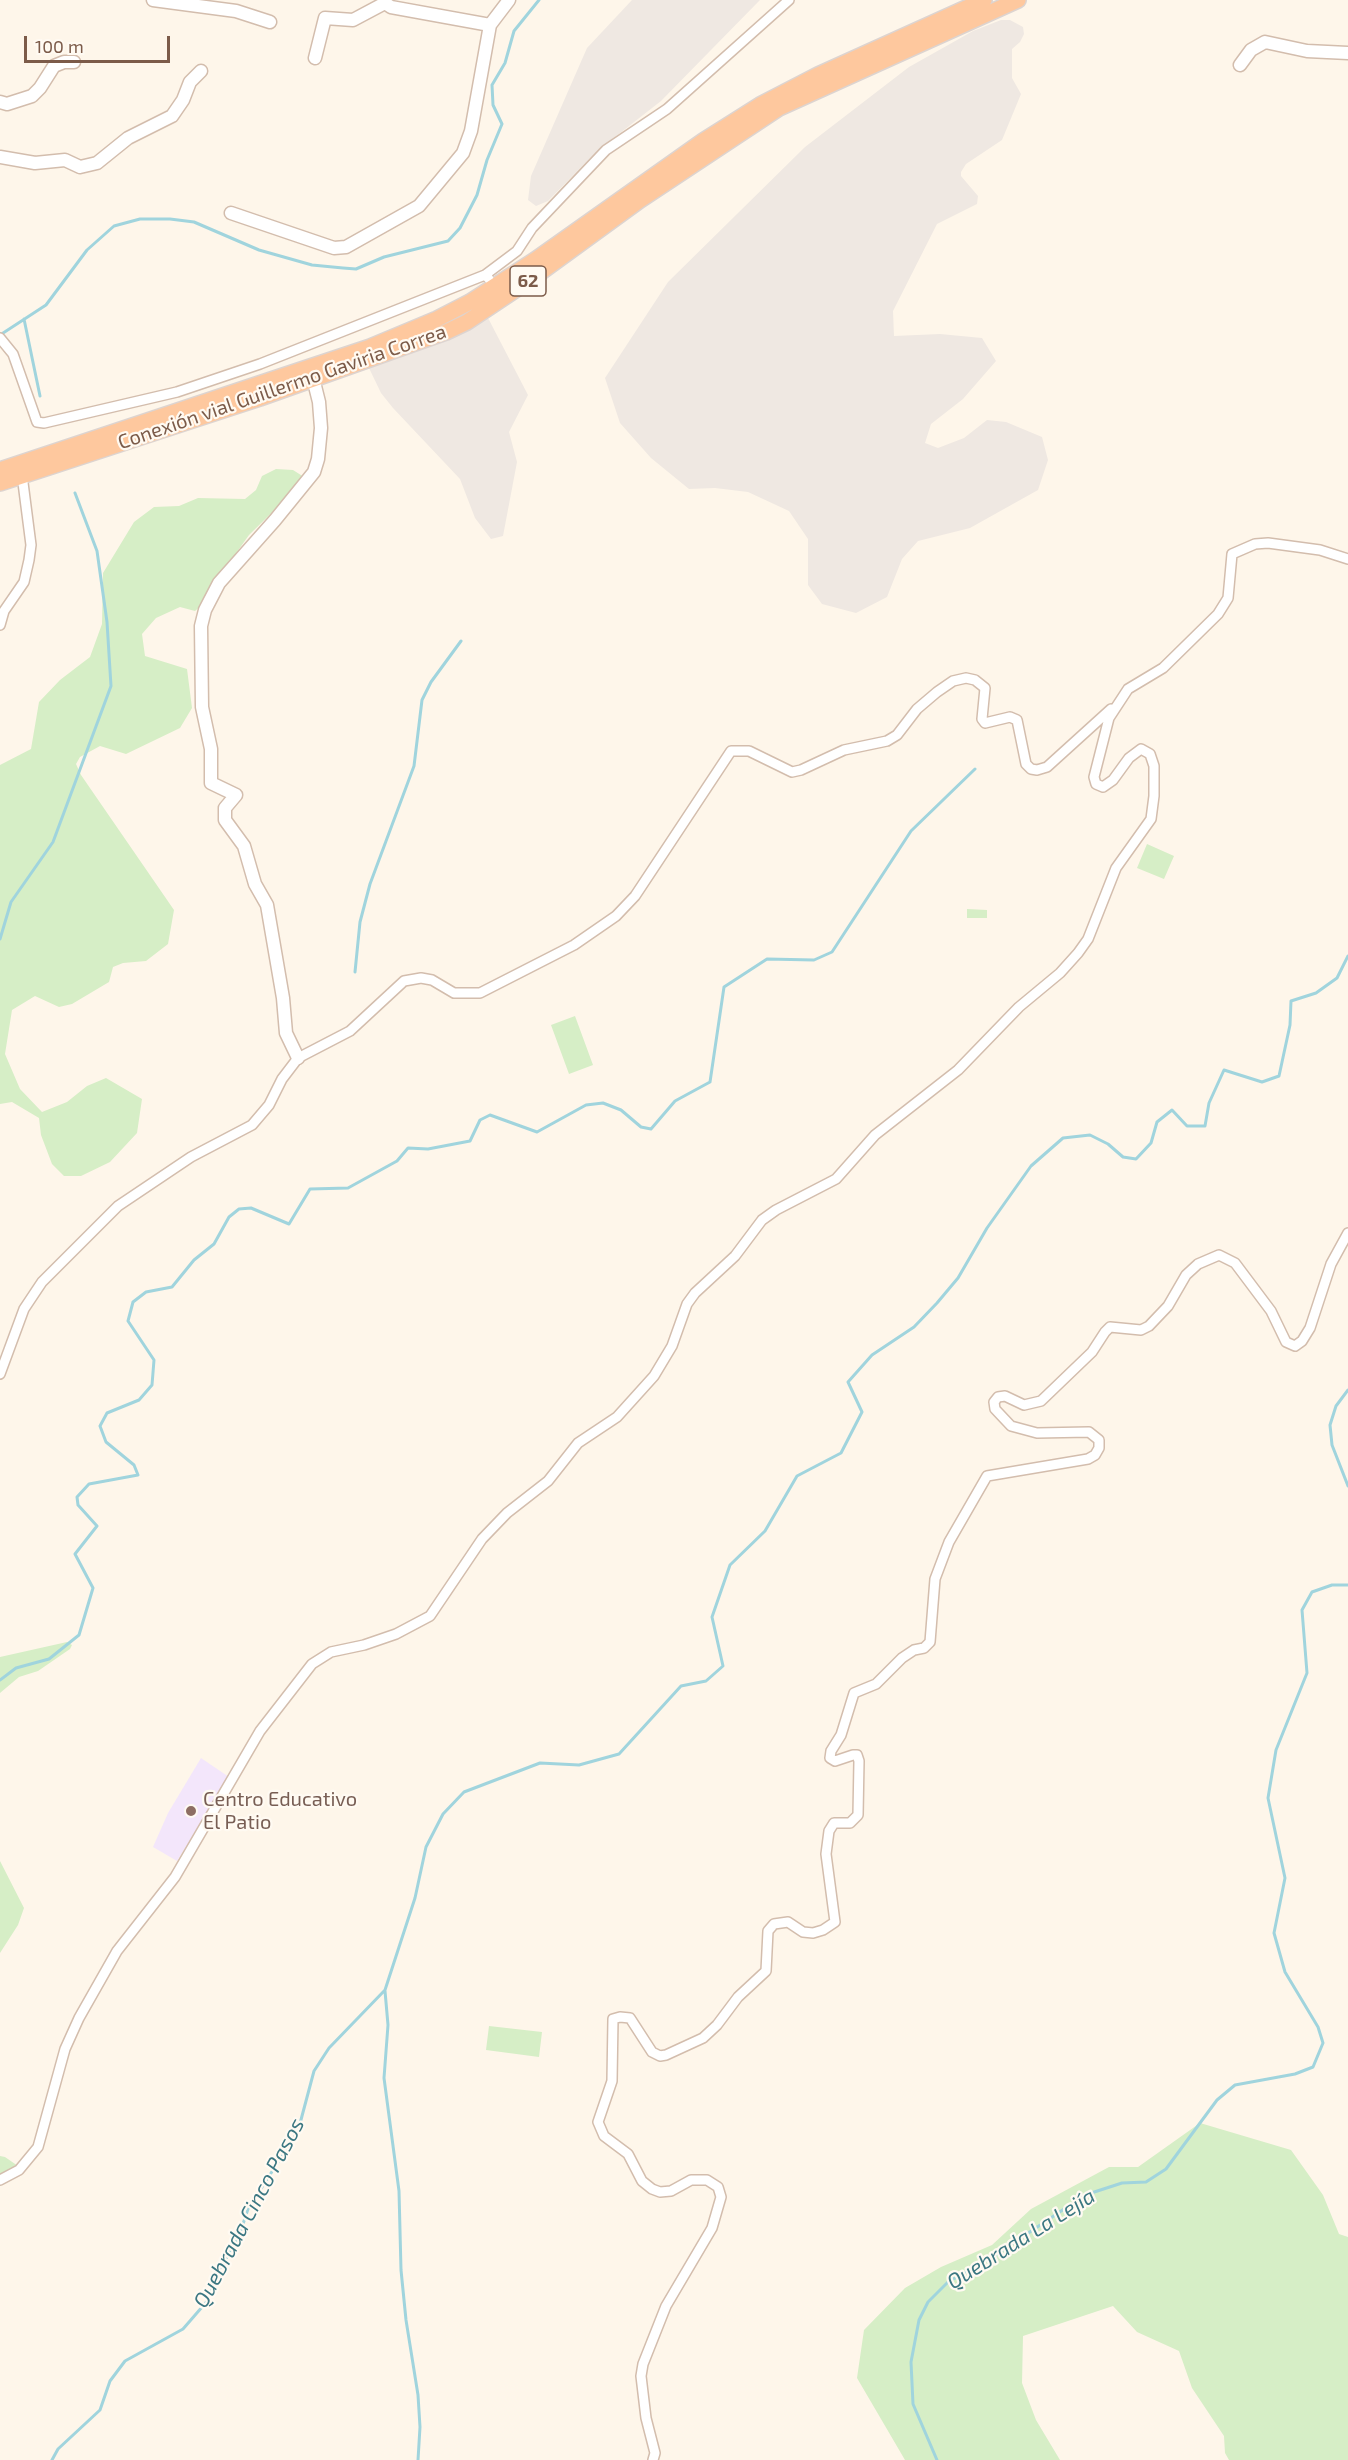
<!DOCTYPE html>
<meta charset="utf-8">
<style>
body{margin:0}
#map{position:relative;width:1348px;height:2460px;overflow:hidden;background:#fef6ea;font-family:"Exo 2",sans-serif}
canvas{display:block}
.scale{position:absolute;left:24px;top:36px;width:146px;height:27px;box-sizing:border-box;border:3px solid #7c5b49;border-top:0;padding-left:8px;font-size:18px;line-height:21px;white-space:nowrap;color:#7c5b49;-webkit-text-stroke:4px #fffaf2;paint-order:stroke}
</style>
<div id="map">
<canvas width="1348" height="2460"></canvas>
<div class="scale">100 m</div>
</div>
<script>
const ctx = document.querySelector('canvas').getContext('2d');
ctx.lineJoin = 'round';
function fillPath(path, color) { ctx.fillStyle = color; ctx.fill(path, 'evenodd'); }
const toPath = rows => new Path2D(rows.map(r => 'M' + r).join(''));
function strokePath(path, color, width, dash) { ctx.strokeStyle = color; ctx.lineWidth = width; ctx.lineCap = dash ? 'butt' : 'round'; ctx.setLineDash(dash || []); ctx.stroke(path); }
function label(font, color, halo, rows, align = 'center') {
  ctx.font = font + ' "Exo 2",sans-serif'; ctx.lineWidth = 4.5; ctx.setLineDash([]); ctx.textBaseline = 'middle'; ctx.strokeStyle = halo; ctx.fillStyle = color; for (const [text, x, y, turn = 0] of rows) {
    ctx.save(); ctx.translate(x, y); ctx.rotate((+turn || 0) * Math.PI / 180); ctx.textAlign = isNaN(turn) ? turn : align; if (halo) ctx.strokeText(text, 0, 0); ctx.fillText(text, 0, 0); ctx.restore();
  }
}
const industrial = toPath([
 [632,0,760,0,661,101,597,151,548,201,536,206,528,200,531,176,587,48],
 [1001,20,1010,20,1023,27,1024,34,1020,42,1012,49,1012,78,1021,94,1002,140,966,164,961,172,961,176,978,196,977,204,937,224,893,311,894,336,940,334,982,338,996,361,963,399,931,424,925,443,938,448,964,438,987,420,1006,422,1042,437,1048,460,1038,490,970,528,918,541,902,559,887,597,856,613,822,604,808,585,808,539,789,511,748,492,715,488,689,489,651,458,620,423,605,378,668,282,805,147,909,67,973,31],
 [487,316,528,395,509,432,517,462,503,536,491,539,475,518,460,479,393,408,381,393,369,368,428,346]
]);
const education = toPath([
 [201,1758,229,1777,177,1861,153,1847,168,1813]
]);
const green = toPath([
 [276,469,293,470,304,477,301,484,249,535,212,587,202,605,195,611,180,607,156,618,142,634,145,656,187,669,192,708,180,728,126,754,100,746,80,757,76,764,81,775,174,910,168,944,146,961,123,963,113,967,109,982,72,1004,59,1007,35,996,12,1010,5,1054,20,1089,42,1112,67,1102,87,1086,106,1078,142,1099,137,1133,110,1162,81,1176,64,1176,52,1164,41,1135,39,1118,12,1102,0,1104,0,765,31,749,39,702,60,680,90,657,102,624,103,573,134,522,154,507,179,506,198,498,245,499,256,490,262,476],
 [1147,844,1174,856,1164,879,1137,868],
 [967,909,987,910,987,918,967,918],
 [575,1016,593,1065,569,1074,551,1025],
 [67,1642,72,1645,70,1649,38,1671,19,1677,0,1693,0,1657],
 [0,1861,24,1908,18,1925,0,1953],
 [489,2026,542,2032,539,2057,486,2050],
 [1200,2123,1291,2150,1323,2195,1339,2234,1348,2237,1348,2460,1229,2460,1225,2453,1224,2436,1192,2388,1179,2351,1137,2332,1113,2306,1023,2336,1022,2383,1036,2420,1060,2460,905,2460,857,2378,864,2330,905,2288,941,2267,992,2245,1031,2209,1109,2167,1138,2167],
 [0,2156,5,2157,18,2166,0,2176]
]);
const stream = toPath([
 [24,319,40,396],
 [0,335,46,305,87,250,114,226,140,219,170,219,194,222,259,250,312,265,343,268,356,269,384,257,448,241,460,228,477,195,487,160,502,124,493,105,492,85,505,63,514,31,539,0],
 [0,939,11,902,53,842,111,686,107,622,97,551,75,493],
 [355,972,360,922,370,884,414,766,422,700,431,682,461,641],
 [1348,1390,1336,1406,1330,1425,1332,1445,1348,1486],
 [0,1680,16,1668,49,1659,79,1635,93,1588,75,1554,97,1526,78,1505,77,1497,89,1484,138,1475,134,1465,106,1442,100,1426,107,1413,139,1400,152,1385,154,1360,128,1321,133,1302,146,1292,172,1287,194,1260,214,1244,229,1217,239,1209,251,1208,289,1224,310,1189,348,1188,397,1161,408,1148,428,1149,470,1141,480,1120,490,1115,537,1132,586,1105,603,1103,621,1110,641,1127,651,1129,675,1101,710,1082,724,987,767,959,814,960,832,952,911,831,975,769],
 [385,1991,388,2025,384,2078,399,2191,401,2270,406,2320,418,2395,420,2427,418,2460],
 [52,2460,58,2449,100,2410,110,2381,125,2361,183,2329,209,2299,217,2273,238,2239,248,2209,298,2131,314,2071,329,2048,385,1990,415,1898,426,1847,443,1814,464,1792,540,1763,579,1765,619,1754,681,1686,706,1681,723,1666,712,1617,730,1565,765,1531,797,1476,841,1453,862,1412,848,1382,872,1355,914,1327,937,1303,958,1278,987,1228,1031,1166,1063,1138,1090,1135,1108,1144,1123,1157,1136,1159,1151,1143,1157,1122,1172,1110,1187,1126,1205,1126,1209,1103,1224,1070,1262,1082,1279,1076,1290,1025,1291,1001,1316,993,1337,978,1348,956],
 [937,2460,913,2404,911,2362,919,2320,928,2302,948,2282,994,2256,1085,2195,1122,2183,1146,2182,1166,2169,1217,2100,1235,2085,1295,2074,1313,2067,1323,2043,1318,2027,1285,1972,1274,1933,1285,1878,1268,1798,1276,1750,1307,1673,1302,1610,1312,1592,1332,1585,1348,1585]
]);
const minor = toPath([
 [489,279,485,275,517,251,532,228,606,150,667,109,789,0],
 [0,338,13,354,37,422,44,423,177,392,260,364,485,275],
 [0,625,4,611,24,582,29,560,31,545,22,475],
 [0,1374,24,1309,42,1282,118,1206,191,1157,252,1125,269,1105,282,1079,298,1058,350,1031,404,981,421,978,432,980,454,993,480,993,574,945,616,916,635,896,731,751,749,751,792,772,801,770,844,750,887,741,897,735,917,709,937,692,953,681,966,678,975,680,985,688,982,719,985,723,1010,717,1017,720,1026,764,1031,769,1037,770,1047,767,1111,709],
 [0,2180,19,2170,38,2147,65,2049,79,2018,117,1951,175,1877,260,1731,312,1664,331,1652,364,1645,396,1634,430,1616,482,1539,507,1513,548,1481,578,1443,617,1417,654,1376,672,1346,687,1304,695,1293,735,1256,762,1220,776,1210,836,1179,875,1135,958,1070,1019,1007,1060,973,1078,953,1088,939,1116,868,1151,819,1154,796,1154,766,1150,754,1141,749,1129,758,1113,780,1103,787,1096,784,1094,777,1109,718,1128,689,1163,668,1218,614,1228,598,1232,554,1255,544,1268,543,1320,550,1348,559],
 [653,2460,655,2453,646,2418,641,2376,643,2364,666,2306,712,2228,721,2197,718,2187,707,2180,691,2180,671,2191,660,2192,652,2189,642,2181,628,2154,604,2136,598,2122,612,2081,613,2019,620,2017,630,2018,652,2052,660,2056,666,2055,703,2038,717,2025,738,1997,766,1971,768,1931,774,1924,788,1922,803,1932,813,1933,823,1930,835,1922,826,1854,829,1831,834,1823,850,1823,858,1815,859,1761,857,1755,853,1755,835,1761,830,1758,831,1751,841,1735,854,1693,876,1684,902,1658,914,1650,924,1648,930,1642,935,1579,949,1542,987,1476,1088,1459,1095,1455,1099,1448,1099,1440,1089,1432,1037,1433,1011,1426,995,1409,994,1402,998,1397,1005,1396,1024,1405,1041,1401,1092,1352,1105,1332,1110,1327,1141,1330,1149,1326,1168,1306,1186,1275,1198,1264,1219,1255,1235,1263,1271,1311,1286,1342,1295,1346,1302,1341,1310,1328,1331,1264,1348,1233]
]);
const tertiary = toPath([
 [153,0,236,11,270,22],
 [315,58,325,18,353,20,385,3,391,7,490,25,509,0],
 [1240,65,1251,50,1265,42,1307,51,1348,53],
 [0,102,7,104,32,96,40,88,54,66,64,62,74,62],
 [0,157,35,163,65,160,80,167,97,163,128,138,172,116,183,100,190,82,201,71],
 [231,213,334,248,346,247,419,206,463,153,471,131,490,25],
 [298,1058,286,1033,283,998,267,905,255,884,244,846,225,820,225,808,236,795,211,783,211,749,202,707,201,626,205,610,219,583,275,520,314,472,318,459,321,428,319,402,313,378]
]);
const trunk = toPath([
 [0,470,370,347,437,319,470,302,535,260,703,141,760,105,818,75,984,0],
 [0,483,260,398,446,332,467,322,530,280,640,200,779,108,1018,0]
]);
const markers = [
 [191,1811,6,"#8d6e63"]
];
const shields = [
 [528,281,36]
];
const shieldNames = [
 ["62",528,281]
];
const streetNames = [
 ["Conexión vial Guillermo Gaviria Correa",282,387,-19]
];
const educationNames = [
 ["Centro Educativo",203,1799],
 ["El Patio",203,1822]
];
const waterNames = [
 ["Quebrada Cinco Pasos",249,2213,-62],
 ["Quebrada La Lejía",1021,2239,-32]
];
fillPath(industrial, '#efe8e2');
fillPath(education, '#f3e6fb');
fillPath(green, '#d6eec6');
strokePath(stream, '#a0d4dd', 3);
strokePath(minor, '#d3bdad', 12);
strokePath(tertiary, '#d3bdad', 15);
strokePath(trunk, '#ddd4d0', 18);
strokePath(minor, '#fff', 9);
strokePath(tertiary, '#fff', 12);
strokePath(trunk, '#fec89e', 15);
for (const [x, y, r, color] of markers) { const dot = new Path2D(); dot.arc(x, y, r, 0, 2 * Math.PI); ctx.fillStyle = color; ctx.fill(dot); strokePath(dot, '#fffaf2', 2); }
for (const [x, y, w] of shields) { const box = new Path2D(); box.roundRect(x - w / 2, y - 15, w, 30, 4.5); ctx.fillStyle = '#fffaf2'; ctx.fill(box); strokePath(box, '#7c5b49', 1.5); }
label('bold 18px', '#7c5b49', null, shieldNames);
label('20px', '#7c5b49', '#fffaf2', streetNames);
label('20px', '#785e54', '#fffaf2', educationNames, 'left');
label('italic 21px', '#3b7782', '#fffaf2', waterNames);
</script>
